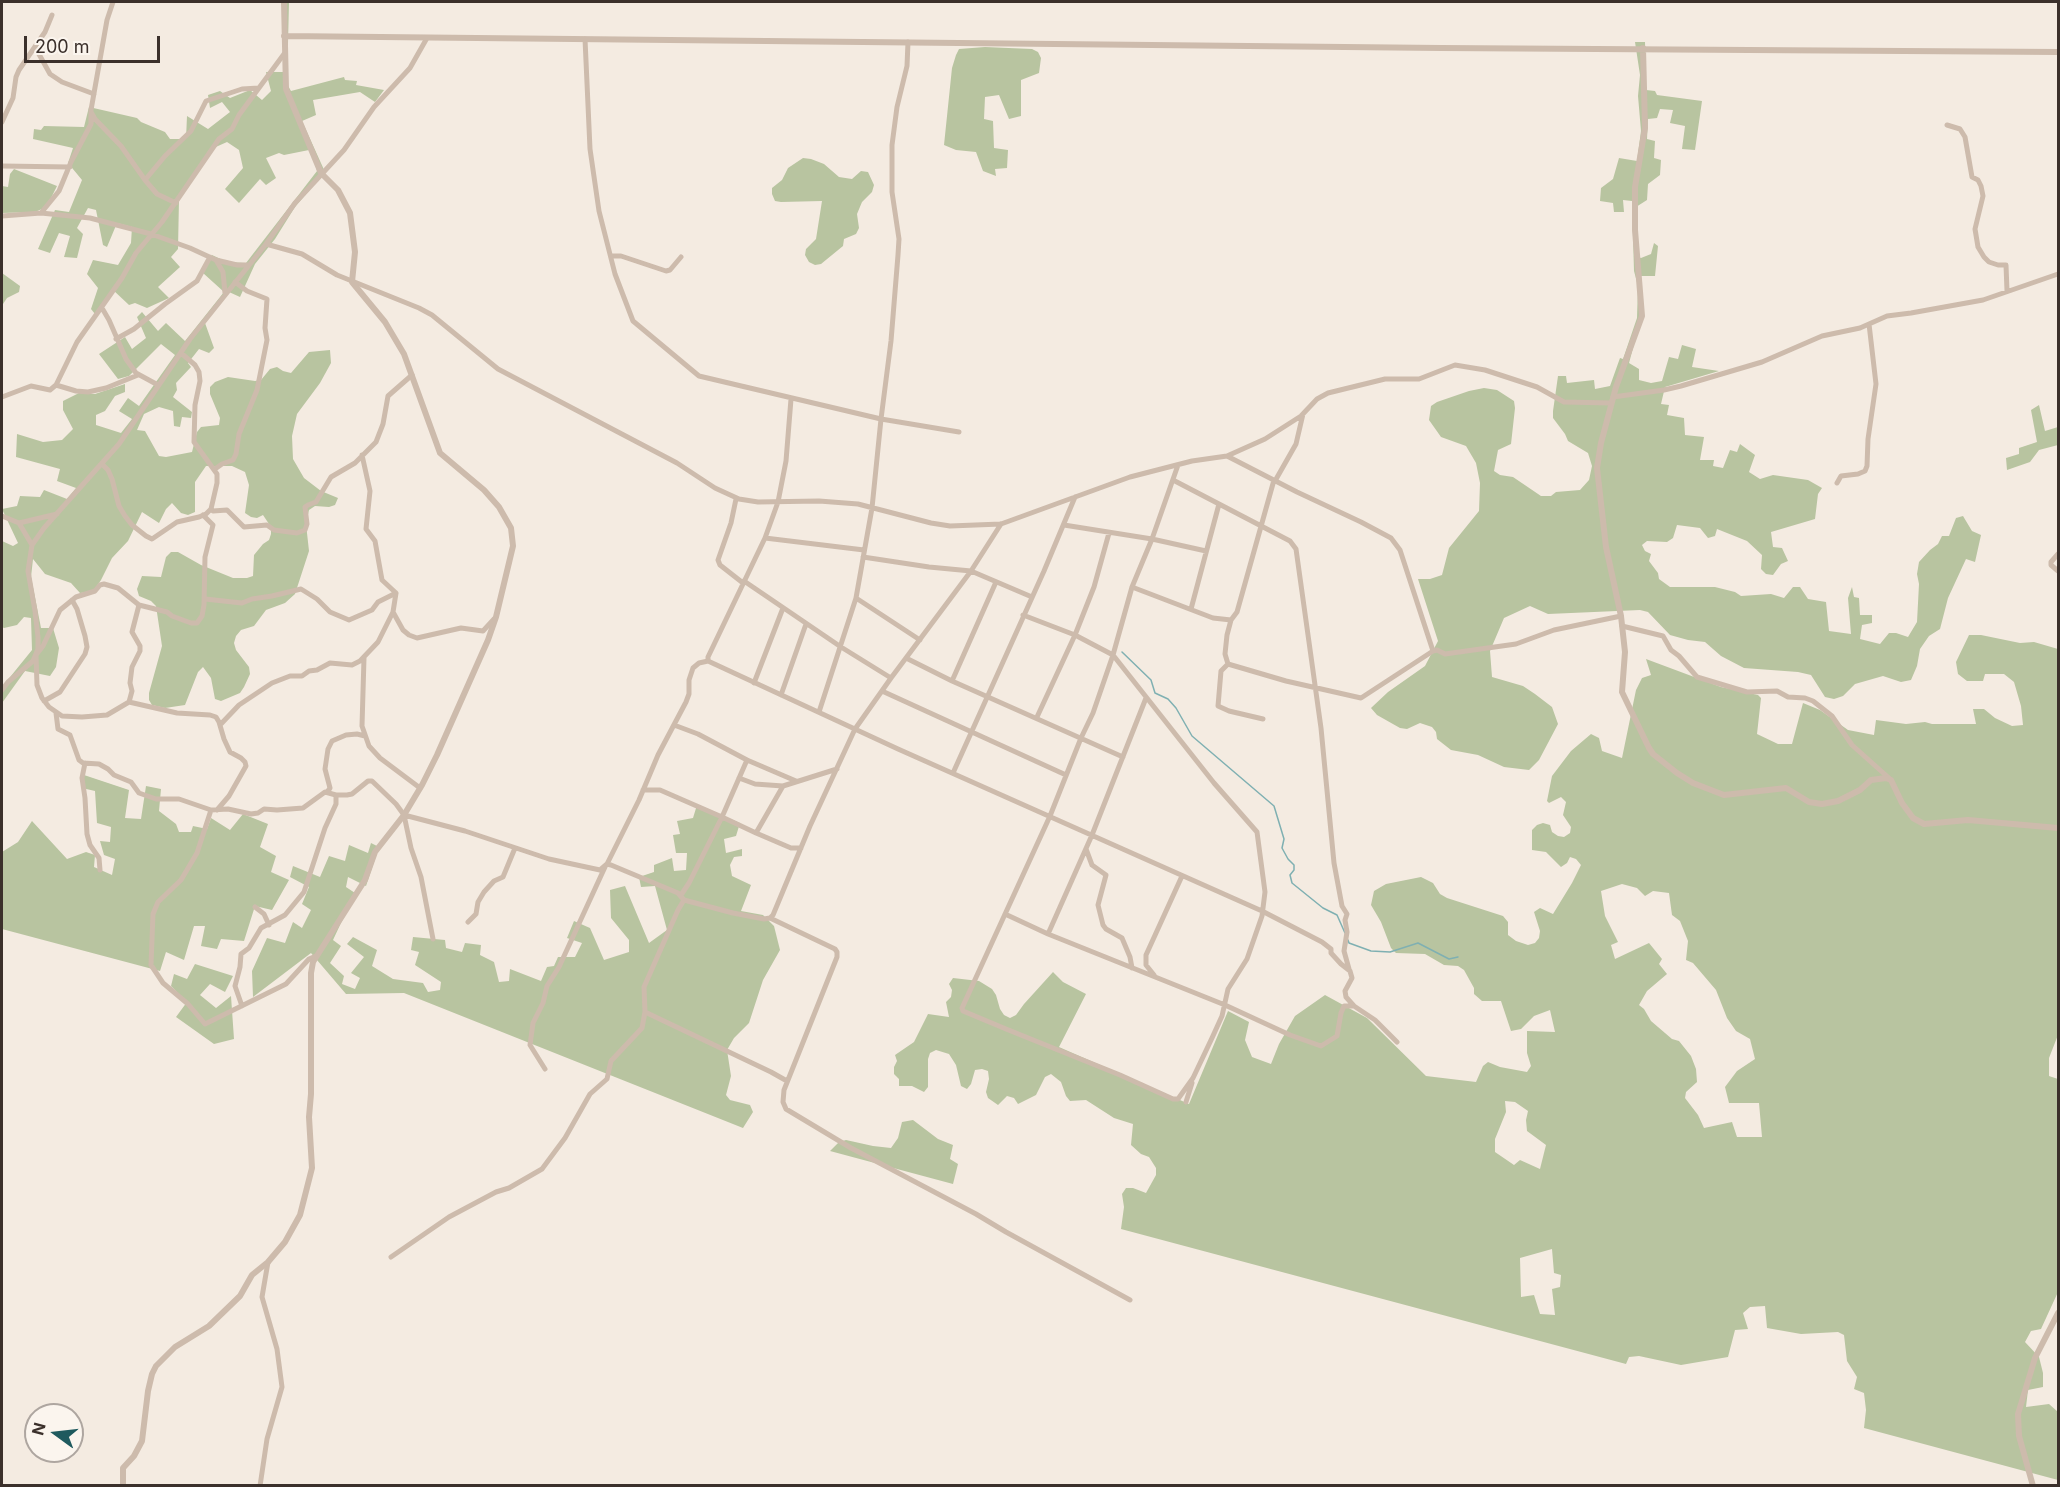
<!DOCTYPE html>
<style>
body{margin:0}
#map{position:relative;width:2060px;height:1487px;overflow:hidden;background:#f4ebe1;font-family:Inter,sans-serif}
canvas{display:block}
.frame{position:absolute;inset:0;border:3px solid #3b302b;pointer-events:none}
.north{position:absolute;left:24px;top:1403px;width:60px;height:60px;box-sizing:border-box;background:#fbf5ee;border:2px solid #aea6a0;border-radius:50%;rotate:285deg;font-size:16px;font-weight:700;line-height:24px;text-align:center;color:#3b302b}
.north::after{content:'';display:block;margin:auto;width:21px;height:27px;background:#1f5a5e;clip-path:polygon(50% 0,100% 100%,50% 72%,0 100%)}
.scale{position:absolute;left:24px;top:36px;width:136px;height:27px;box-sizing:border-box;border:3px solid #3b302b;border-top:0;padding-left:8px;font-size:18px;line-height:21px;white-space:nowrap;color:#3b302b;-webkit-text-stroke:4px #fbf5ee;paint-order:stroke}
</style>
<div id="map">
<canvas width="2060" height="1487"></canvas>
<div class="frame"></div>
<div class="north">N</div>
<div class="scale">200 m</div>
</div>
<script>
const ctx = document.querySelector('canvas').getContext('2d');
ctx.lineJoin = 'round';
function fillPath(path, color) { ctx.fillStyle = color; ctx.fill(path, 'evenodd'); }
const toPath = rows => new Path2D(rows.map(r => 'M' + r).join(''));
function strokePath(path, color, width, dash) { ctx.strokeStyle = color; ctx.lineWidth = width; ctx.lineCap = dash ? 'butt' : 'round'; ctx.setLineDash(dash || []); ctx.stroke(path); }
const green = toPath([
 [284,2,289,2,287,84,291,91,344,77,345,80,357,81,356,85,384,90,375,102,360,92,313,100,316,115,302,121,325,172,295,207,275,239,255,264,240,297,229,292,205,323,214,348,209,353,199,349,188,363,191,367,176,383,177,390,173,397,192,412,191,418,182,417,180,427,174,426,173,411,159,407,144,414,137,430,145,431,159,456,166,457,192,452,197,432,201,427,219,425,220,418,210,394,210,387,215,382,228,377,255,381,261,380,270,369,277,367,283,371,291,373,309,352,330,350,331,363,320,383,297,414,292,436,293,459,304,478,321,491,338,498,335,505,329,507,315,506,309,510,306,524,309,551,295,594,285,603,266,610,254,626,241,630,236,636,234,643,236,650,249,667,250,674,244,687,240,693,221,701,215,699,211,678,203,667,198,672,185,705,165,708,152,705,149,700,149,693,162,646,156,606,151,601,139,596,137,589,142,576,161,577,166,557,171,552,178,552,201,565,233,578,247,578,253,576,254,555,263,544,269,540,271,534,271,527,263,515,257,518,251,517,245,513,249,485,245,472,232,466,206,466,195,482,195,512,188,515,181,513,172,503,166,509,159,523,142,512,128,541,112,558,101,580,93,592,80,593,71,583,45,574,33,559,31,577,41,628,53,628,59,648,56,667,50,676,25,671,2,703,2,687,32,650,31,618,24,617,17,625,4,628,2,627,2,541,13,546,18,543,2,509,17,506,20,496,40,497,44,490,67,499,76,488,57,481,60,469,16,457,17,434,43,442,62,440,73,429,63,410,63,401,79,393,95,394,125,384,125,392,115,396,105,411,96,415,96,425,121,433,132,419,119,411,128,398,139,406,175,355,161,344,129,376,118,379,99,354,125,337,132,349,146,338,137,317,142,312,158,331,166,323,185,341,224,292,203,273,212,255,227,262,246,263,317,171,314,159,309,150,284,155,279,153,266,158,276,178,266,185,260,179,239,203,225,189,243,168,239,150,227,142,209,150,179,199,178,249,171,257,180,267,158,287,169,298,147,308,135,303,129,305,112,289,95,314,91,309,98,288,87,274,93,260,118,265,131,243,132,227,117,223,107,247,103,245,96,210,88,208,77,228,83,234,77,258,64,257,70,236,59,233,50,253,38,249,55,210,69,212,82,180,68,163,73,148,33,139,34,129,41,130,44,126,84,127,89,107,137,118,141,122,165,132,170,139,186,139,187,116,208,129,230,112,222,102,210,108,208,95,220,91,230,98,250,90,262,100,271,91,266,72,283,72],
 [1635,42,1645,42,1646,90,1655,91,1657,95,1702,101,1695,150,1682,149,1685,126,1670,123,1673,110,1660,109,1657,118,1648,119,1647,139,1655,141,1654,158,1661,160,1660,175,1648,184,1647,200,1636,207,1638,257,1641,258,1651,254,1654,243,1658,246,1655,276,1639,276,1642,315,1629,363,1639,369,1639,380,1651,383,1662,381,1669,357,1678,359,1682,345,1696,349,1692,367,1719,371,1665,387,1661,404,1669,405,1667,415,1684,418,1685,435,1704,437,1700,460,1714,460,1713,466,1723,468,1730,450,1737,452,1740,444,1755,455,1749,472,1760,479,1773,475,1808,480,1822,488,1818,494,1815,519,1771,532,1773,547,1782,548,1788,561,1781,564,1773,575,1766,574,1761,569,1762,555,1747,541,1717,529,1715,536,1708,538,1700,528,1677,525,1673,538,1667,542,1647,541,1642,545,1645,551,1651,554,1649,561,1658,573,1659,579,1670,587,1715,587,1735,592,1741,596,1771,594,1784,598,1793,587,1800,587,1808,599,1826,602,1829,631,1851,634,1848,598,1852,587,1854,597,1859,598,1860,615,1872,615,1872,623,1862,625,1860,639,1880,644,1889,633,1896,633,1908,637,1917,622,1919,584,1917,574,1919,562,1930,550,1938,544,1942,536,1949,536,1956,518,1963,516,1972,531,1981,535,1975,562,1966,559,1948,598,1940,629,1929,636,1920,649,1917,666,1911,680,1901,682,1883,676,1855,684,1843,696,1834,699,1825,697,1811,675,1798,672,1744,668,1721,656,1705,642,1688,640,1670,635,1648,612,1640,610,1548,614,1530,606,1504,618,1490,651,1492,677,1523,686,1535,694,1552,707,1558,724,1539,760,1529,770,1504,767,1478,755,1451,750,1437,739,1436,732,1432,727,1420,723,1407,729,1400,728,1377,715,1371,708,1388,692,1425,666,1438,641,1418,579,1430,579,1442,575,1449,548,1479,511,1480,483,1476,463,1466,446,1441,437,1429,420,1431,406,1437,402,1469,391,1484,388,1497,390,1514,401,1515,408,1511,444,1498,450,1494,471,1500,475,1513,477,1541,496,1551,496,1556,492,1580,490,1589,480,1592,466,1588,453,1568,441,1565,434,1553,418,1553,411,1558,376,1566,376,1567,383,1594,380,1595,389,1610,386,1620,358,1623,359,1637,318,1638,286,1634,271,1632,201,1623,200,1624,212,1614,212,1613,203,1600,201,1601,188,1613,179,1619,158,1637,161,1641,131,1638,96,1640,75],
 [985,47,1032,49,1038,52,1041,58,1039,73,1021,80,1021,116,1009,119,999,95,985,97,984,119,993,121,994,148,1008,150,1007,168,995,169,996,176,983,171,976,152,956,150,944,145,952,68,956,55,959,49],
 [803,158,811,159,824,164,839,177,852,179,861,171,868,172,874,185,872,192,862,202,857,214,859,228,856,234,844,239,843,246,821,264,815,265,809,262,805,255,806,249,816,239,822,201,781,202,775,201,772,194,772,188,782,180,788,168],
 [14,169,57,186,51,198,42,209,35,212,2,213,2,186,8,187,10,174],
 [2,273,20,286,19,292,7,298,3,304],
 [2039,405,2045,431,2058,427,2058,445,2039,450,2030,462,2007,470,2006,458,2019,454,2019,448,2037,442,2031,410],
 [1969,635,1981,635,2020,643,2034,642,2058,649,2058,1035,2049,1058,2049,1076,2058,1079,2058,1292,2041,1329,2031,1331,2025,1342,2039,1357,2043,1373,2043,1387,2028,1390,2026,1407,2049,1404,2058,1412,2058,1480,1864,1428,1866,1410,1864,1393,1854,1389,1857,1377,1847,1361,1844,1335,1838,1332,1801,1334,1767,1328,1765,1306,1750,1307,1743,1313,1748,1329,1735,1330,1728,1357,1681,1365,1639,1356,1629,1357,1626,1364,1121,1229,1124,1207,1122,1194,1126,1188,1133,1188,1146,1193,1156,1175,1156,1168,1149,1157,1141,1154,1131,1145,1133,1124,1114,1118,1086,1100,1070,1101,1066,1096,1061,1082,1051,1074,1045,1077,1036,1095,1018,1104,1014,1098,1007,1096,998,1105,988,1098,986,1092,989,1079,988,1071,982,1069,975,1070,971,1084,967,1089,961,1086,956,1065,949,1054,936,1050,930,1053,928,1059,928,1087,924,1092,912,1086,899,1086,899,1079,894,1074,894,1067,897,1061,895,1055,914,1042,928,1014,949,1017,946,1002,951,997,952,990,949,984,953,978,979,981,992,989,996,995,1000,1009,1004,1015,1010,1018,1016,1015,1024,1004,1053,972,1063,982,1086,994,1059,1047,1189,1104,1228,1011,1249,1022,1245,1040,1252,1057,1271,1064,1279,1044,1295,1016,1325,995,1367,1018,1426,1076,1476,1082,1483,1066,1488,1062,1500,1067,1527,1072,1531,1066,1527,1053,1527,1031,1555,1032,1550,1010,1534,1016,1521,1029,1511,1031,1501,1001,1482,1001,1474,994,1474,988,1464,970,1458,966,1444,965,1425,954,1396,953,1391,948,1381,922,1371,905,1374,891,1386,884,1421,877,1433,883,1440,894,1447,898,1503,916,1508,922,1508,935,1516,941,1528,945,1535,943,1539,938,1540,931,1534,912,1540,908,1553,914,1572,883,1581,865,1576,859,1570,857,1567,863,1561,867,1546,852,1532,850,1532,830,1537,825,1543,823,1550,825,1552,832,1558,836,1564,837,1570,833,1571,827,1563,815,1566,802,1561,797,1549,803,1547,801,1552,776,1571,751,1591,734,1599,738,1602,751,1622,758,1636,690,1642,678,1651,675,1646,659,1721,687,1758,695,1761,698,1757,734,1778,744,1792,744,1803,703,1820,710,1848,730,1874,735,1876,720,1906,724,1925,722,1932,724,1976,724,1973,709,1984,709,1995,718,2012,726,2023,725,2021,706,2014,682,2004,674,1985,674,1983,681,1967,681,1958,674,1956,662],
 [1622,884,1637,888,1645,896,1653,891,1669,893,1672,915,1680,921,1688,941,1686,960,1693,963,1716,990,1727,1018,1736,1031,1750,1039,1755,1059,1737,1071,1725,1087,1729,1103,1759,1103,1762,1137,1737,1137,1732,1122,1704,1128,1698,1115,1685,1098,1686,1092,1697,1082,1696,1069,1691,1056,1679,1041,1672,1039,1651,1021,1644,1009,1639,1005,1647,991,1667,974,1659,964,1662,959,1649,943,1615,959,1611,945,1618,942,1605,916,1601,891],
 [1505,1101,1515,1102,1528,1111,1526,1120,1527,1131,1546,1145,1540,1169,1520,1160,1514,1165,1495,1152,1495,1139,1506,1112],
 [1552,1249,1554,1273,1561,1275,1560,1287,1552,1289,1555,1315,1540,1314,1534,1295,1521,1297,1520,1258],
 [84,775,129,790,125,818,141,819,146,786,161,789,159,811,176,824,179,832,191,832,193,826,207,829,211,818,230,830,243,814,268,824,260,847,276,856,271,872,289,880,272,910,255,906,244,941,221,939,217,949,201,946,205,926,194,926,184,960,166,952,160,971,2,929,2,852,18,842,32,821,67,859,86,852,95,855,94,867,112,875,115,859,104,855,100,841,110,842,111,827,97,823,95,791,82,788],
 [697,805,740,823,736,836,724,839,726,853,742,849,742,856,734,857,730,865,732,876,751,885,741,911,763,915,774,926,780,950,763,980,749,1023,734,1038,727,1050,731,1076,726,1095,730,1100,750,1105,753,1112,743,1128,404,993,346,994,311,953,253,997,252,971,267,938,285,943,293,922,302,928,311,910,302,904,309,887,290,877,293,866,320,877,329,856,345,861,349,845,368,853,371,843,379,847,366,886,348,877,346,887,355,893,333,940,341,946,330,963,344,976,342,984,355,989,360,978,351,973,364,957,347,944,353,937,377,950,372,966,393,979,423,983,428,992,440,990,441,982,415,965,419,952,411,950,413,937,445,940,446,948,462,952,465,943,481,945,480,955,494,962,499,982,509,981,510,969,541,981,547,967,554,966,558,957,575,957,582,943,567,938,574,921,590,928,604,960,629,952,629,940,611,918,610,890,625,886,649,943,667,930,655,886,641,887,639,877,654,872,654,865,672,858,674,871,686,870,687,853,676,853,673,835,680,834,677,821,693,818],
 [195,964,233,976,225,992,210,984,200,995,216,1008,231,996,234,1039,214,1044,176,1017,187,1002,171,986,174,974,187,979],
 [913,1120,938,1139,953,1145,950,1159,958,1164,953,1184,830,1151,839,1142,846,1140,873,1146,891,1148,898,1138,902,1122]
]);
const stream = toPath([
 [1122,652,1151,680,1155,693,1168,699,1176,708,1192,736,1274,806,1284,839,1282,848,1288,859,1294,865,1294,870,1290,875,1292,883,1323,908,1337,915,1345,933],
 [1348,940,1349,943,1371,951,1390,952,1418,943,1449,959,1458,957]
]);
const minor = toPath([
 [585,39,590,149,599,211,615,274,633,321,699,376,881,419,959,432],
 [35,47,50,74,62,82,94,94],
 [91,112,95,119,121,146,145,180,157,194,176,203],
 [2,122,13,98,16,77,19,70,45,32,52,15],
 [1947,125,1960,129,1965,137,1972,177,1978,180,1981,186,1983,196,1975,229,1978,247,1984,257,1989,262,1998,265,2006,265,2007,291],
 [2,166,70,167],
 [145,180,165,156,191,131,206,101,242,89,259,88],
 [41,213,59,191,71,162,91,124,91,110,107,20,113,2],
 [2,216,41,213,90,218,151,234,190,248,216,260,237,265,249,265],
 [266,244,302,254,337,275,419,308,432,315,498,369,677,463,715,488,739,499,758,502,819,501,858,504,931,523,950,526,1001,524,1130,477,1192,461,1227,456,1297,492,1361,522,1391,538,1400,550,1433,651],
 [611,256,621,256,666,271,670,270,681,257],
 [216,260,223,272,225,293],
 [102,308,109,320,126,359,136,373,158,385],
 [116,339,134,329,165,304,197,281,210,257],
 [181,353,195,365,199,372,200,381,195,405,194,442,217,474,217,483,211,509,213,511,227,510,244,527,267,525,274,530,297,533,305,530,307,524,305,507,308,505,316,502,331,477,355,463,376,442,383,424,388,396,412,375],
 [56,385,76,391,88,392,106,388,138,375],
 [2,397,31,386,50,390,56,385,77,342,122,278,136,253,162,222,219,139,232,129,239,115,284,54],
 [1613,397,1664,390,1681,386,1762,362,1822,336,1860,328,1887,316,1911,313,1983,300,2058,274],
 [1227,456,1265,439,1301,416,1317,399,1328,393,1385,379,1419,379,1455,365,1485,370,1537,387,1564,402,1611,403],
 [102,464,108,470,112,479,119,506,125,516,132,525,146,536,152,539,177,522,199,517,206,514,211,509],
 [215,469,222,464,233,460,236,454,239,434,257,390,267,340,265,328,267,299,247,291,235,282],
 [1173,480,1290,541,1296,549,1321,728,1334,863,1342,906,1347,914,1345,920,1347,932,1344,951,1349,969],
 [1274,480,1237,612,1231,620,1227,635,1225,654,1228,664,1286,681,1361,698,1433,651,1437,650,1445,654,1516,644,1554,630,1621,616],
 [1275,481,1296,444,1303,414],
 [1837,483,1841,476,1858,474,1865,471,1867,466,1868,439,1876,384,1869,324],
 [736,499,731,523,718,560,720,565,743,583],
 [203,515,213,525,205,557,204,605,202,616,197,623,191,623,172,616,167,612,139,605,118,588,104,584,100,585,95,591,76,597,60,610,43,646,36,655,37,685,42,698,49,707,62,716,82,717,107,715,129,702,177,713,210,715,216,717,219,722,224,739,230,752,241,758,245,762,246,766,229,796,217,810],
 [2,516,19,523,32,545],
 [19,523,57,514],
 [1064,525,1152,539,1206,551],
 [765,538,864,550],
 [2058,554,2051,562,2051,565,2058,571],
 [863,557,929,567,971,571,1032,597],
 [744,581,841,647,891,678],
 [1132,587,1213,618,1231,620],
 [856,598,920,640],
 [205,599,242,603,252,599,272,596,301,589,317,599,330,612,349,620,372,610,378,602,396,593],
 [1191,609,1219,504],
 [393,612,403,630,409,635,417,638,461,628,483,631,494,619],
 [1023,615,1075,635,1113,655,1214,783,1257,832,1265,892,1262,916,1247,959,1228,989,1222,1016,1212,1038,1193,1078,1178,1099,1173,1099,1120,1075,1006,1029,963,1011,962,1008,1050,816,1081,738,1093,713,1113,655,1132,587,1152,539,1178,465],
 [1622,626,1663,636,1671,650,1679,656,1697,677,1747,692,1777,691,1788,697,1805,698,1813,701,1832,716,1852,745,1890,779],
 [364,658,362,726,369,746,380,758,420,788],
 [906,658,952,681,1123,757],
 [708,661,708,657,765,538,778,502,786,461,791,399],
 [1228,664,1221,671,1218,706,1229,711,1263,719],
 [952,681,996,582],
 [754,683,783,608],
 [2,690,8,682,33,661,38,649,38,637,35,611,28,571,32,545,44,528,119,444,190,339,266,244,295,203,344,150,374,107,410,68,427,38],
 [882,691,1066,775],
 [781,695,806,624],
 [44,701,60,692,85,654,87,647,85,636,77,609,72,600],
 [129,702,132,691,130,683,132,667,140,651,140,646,132,632,139,605],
 [819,712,856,598,872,508,881,419,891,341,898,255,899,239,892,192,892,145,897,107,907,66,908,42],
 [56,713,58,729,70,735,79,760,83,763,99,764,108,769,114,775,131,782,139,793,156,799,179,799,211,810,228,809,251,814,258,813,264,809,277,810,303,808,325,792,336,795,347,795,352,794,368,781,372,781,396,804,404,815,411,848,421,877,433,939],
 [1037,717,1075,635,1094,587,1109,533],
 [220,725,239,705,272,683,290,676,302,676,309,671,317,670,330,663,352,665,360,661,378,642,393,612,396,593,382,580,375,541,366,529,370,491,362,455],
 [674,725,698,734,747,760,722,817,756,833],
 [747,760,796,781],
 [85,763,82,778,85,798,87,834,90,845,99,858,100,870],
 [953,773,1044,571,1075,497],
 [739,778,755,784,783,786],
 [643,790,660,790,722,817,689,883,681,895],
 [328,791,330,788,325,769,328,749,332,741,346,735,357,734,365,736],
 [211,810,197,853,181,880,158,902,153,914,151,965,163,983,188,1004,205,1024,286,984,309,959,316,956],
 [404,815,465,831,549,859,600,870,607,864,611,865,678,893,684,900,733,913,764,919,770,918,835,949,837,952,837,957,784,1090,783,1102,786,1109,851,1148,976,1214,1006,1232,1130,1300],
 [801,848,791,848,756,833,783,786,837,769],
 [1086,849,1092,865,1106,875,1098,905,1103,925,1106,929,1122,938,1130,957,1132,968],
 [607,864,639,800,658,755,686,702,689,694,689,680,693,668,699,663,708,661,898,749,1262,911,1322,942,1331,949,1331,953,1341,964,1350,971,1352,978,1345,991,1346,997,1354,1006,1375,1020,1397,1042],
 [255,907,264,914,269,925],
 [1005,914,1048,934,1225,1005,1290,1035,1321,1046,1337,1036,1341,1013,1344,1006,1354,1006],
 [770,918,773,915,810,826,855,729,891,678,971,571,1001,524],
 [468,922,476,914,478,902,484,892,494,881,503,877,515,848],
 [1048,934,1092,835,1146,698],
 [1154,975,1146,965,1146,955,1182,876],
 [242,1006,235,986,240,967,241,954,249,948,261,928,285,915,304,892,325,828,336,804,336,795],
 [645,1012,771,1072,787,1081],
 [545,1069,530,1045,533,1023,543,1003,547,986,559,967,605,867],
 [1186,1102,1192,1083],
 [391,1257,449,1217,496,1192,509,1188,542,1169,565,1138,590,1094,607,1079,611,1061,642,1028,645,1012,644,987,678,910,684,900],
 [260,1486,267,1439,282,1387,277,1349,262,1297,268,1262]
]);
const tertiary = toPath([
 [284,36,1441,48,2058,52],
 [1643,48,1645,128,1635,187,1635,230,1642,316,1616,387,1601,443,1597,468,1606,547,1621,616,1625,652,1622,692,1649,748,1653,754,1677,773,1693,783,1724,795,1786,788,1809,802,1822,804,1838,801,1860,790,1871,780,1886,778,1891,780,1902,803,1913,818,1924,824,1968,820,2058,828],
 [123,1486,123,1468,134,1456,142,1441,148,1391,152,1374,156,1366,175,1347,209,1326,240,1296,252,1275,268,1262,285,1242,300,1215,312,1168,309,1117,311,1094,311,973,313,962,365,880,375,852,404,815,422,785,437,755,488,640,496,617,513,546,511,528,499,507,484,490,440,453,404,354,385,322,352,282,355,252,350,213,338,190,321,173,286,89,284,2],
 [2033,1486,2019,1436,2018,1414,2035,1358,2058,1313]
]);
fillPath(green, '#b8c4a0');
strokePath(stream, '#7fb0b2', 1.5);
strokePath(minor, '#cdbbac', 5);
strokePath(tertiary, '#cdbbac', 6);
</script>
